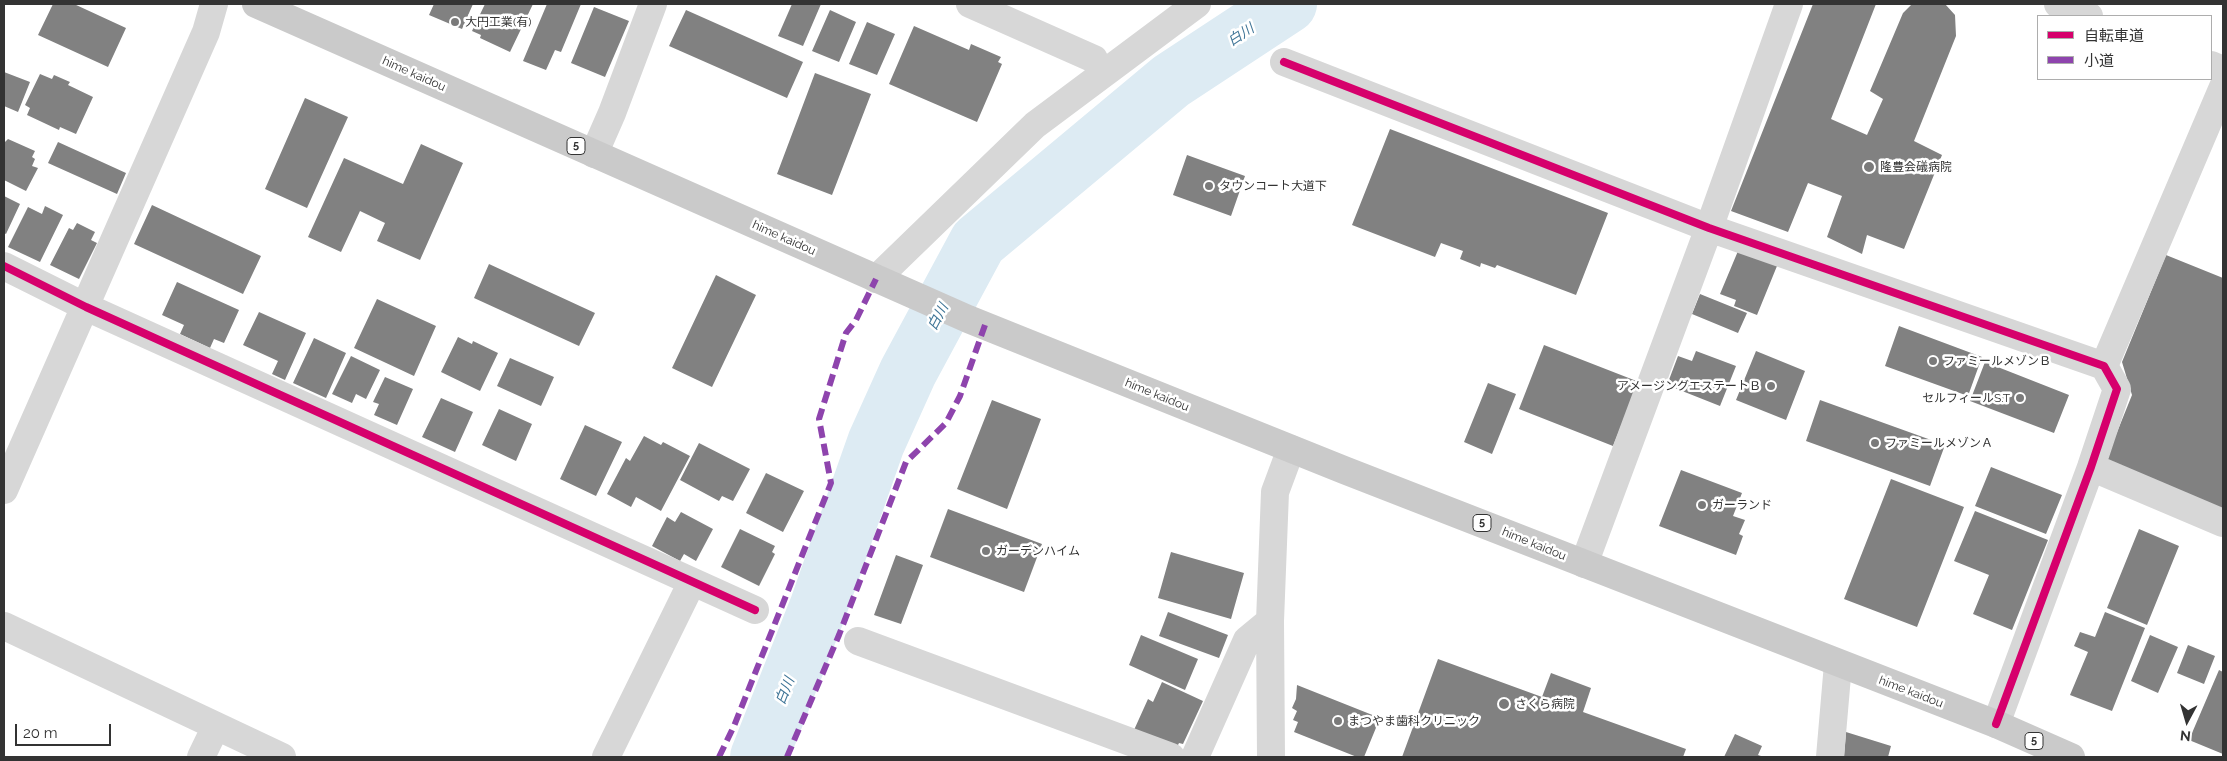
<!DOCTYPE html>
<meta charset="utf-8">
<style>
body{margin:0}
#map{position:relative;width:2227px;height:761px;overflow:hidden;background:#fff;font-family:Raleway,"Noto Sans JP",sans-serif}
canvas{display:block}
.frame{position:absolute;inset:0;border:5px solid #333;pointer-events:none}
.legend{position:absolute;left:2037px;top:15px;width:175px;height:65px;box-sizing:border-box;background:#fff;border:1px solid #adadad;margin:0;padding:6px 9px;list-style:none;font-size:15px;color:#333}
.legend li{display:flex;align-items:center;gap:10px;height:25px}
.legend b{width:25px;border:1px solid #adadad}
.north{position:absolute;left:2162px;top:696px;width:50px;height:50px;-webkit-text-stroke:4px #fff;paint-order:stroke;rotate:186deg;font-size:14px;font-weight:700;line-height:20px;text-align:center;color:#333}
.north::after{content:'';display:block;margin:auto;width:18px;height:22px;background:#333;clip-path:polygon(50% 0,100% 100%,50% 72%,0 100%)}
.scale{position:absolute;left:15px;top:724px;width:96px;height:22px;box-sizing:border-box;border:2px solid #333;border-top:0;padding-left:6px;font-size:15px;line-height:18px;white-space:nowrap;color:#333;-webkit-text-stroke:4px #fff;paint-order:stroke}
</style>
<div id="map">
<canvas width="2227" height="761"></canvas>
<div class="frame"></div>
<ul class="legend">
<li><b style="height:6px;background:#d6006c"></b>自転車道</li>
<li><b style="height:6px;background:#8e44ad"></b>小道</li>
</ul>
<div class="north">N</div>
<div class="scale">20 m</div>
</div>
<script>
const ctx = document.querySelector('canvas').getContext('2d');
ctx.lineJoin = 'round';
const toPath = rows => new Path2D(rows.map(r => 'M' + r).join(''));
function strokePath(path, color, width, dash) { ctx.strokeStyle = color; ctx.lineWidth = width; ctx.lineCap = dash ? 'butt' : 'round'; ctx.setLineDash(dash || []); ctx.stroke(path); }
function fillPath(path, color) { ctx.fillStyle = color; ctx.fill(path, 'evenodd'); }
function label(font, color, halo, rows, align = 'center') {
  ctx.font = font + ' Raleway,"Noto Sans JP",sans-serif'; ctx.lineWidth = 5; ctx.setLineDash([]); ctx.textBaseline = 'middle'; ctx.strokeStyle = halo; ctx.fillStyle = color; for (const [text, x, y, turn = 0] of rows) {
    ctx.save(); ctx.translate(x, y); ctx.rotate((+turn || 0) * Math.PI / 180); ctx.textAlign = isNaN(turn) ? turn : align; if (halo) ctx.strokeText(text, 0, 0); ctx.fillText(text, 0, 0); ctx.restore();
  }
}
const river = toPath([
 [759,757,818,608,876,443,908,372,978,242,1171,81,1288,4]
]);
const building = toPath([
 [53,4,74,4,126,28,108,67,38,35],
 [434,4,473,4,462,29,429,15],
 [485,4,533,4,510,52,480,38,481,35,472,31],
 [547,4,581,4,561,52,555,50,546,70,523,61],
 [792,4,821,4,803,46,778,36],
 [1813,4,1876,4,1831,119,1867,135,1883,99,1870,91,1903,13,1912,4,1945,4,1955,15,1956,36,1914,141,1942,155,1904,249,1867,235,1862,254,1827,237,1842,196,1808,183,1788,232,1731,211],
 [594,7,629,21,605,77,571,63],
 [686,10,803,62,787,98,669,46],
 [830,10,856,22,839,62,812,51],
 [867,22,895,34,877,75,849,64],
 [914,26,969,50,971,44,1001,57,998,62,1002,64,977,122,889,84],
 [4,72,30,82,18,112,4,106],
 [815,73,871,94,832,195,777,174],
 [40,74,52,79,54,75,70,82,68,85,93,97,76,134,60,127,59,130,27,115,30,108,25,105],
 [305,98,348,117,307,208,265,189],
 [1390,129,1608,213,1576,295,1497,265,1495,268,1481,263,1480,267,1460,259,1463,251,1441,243,1435,257,1352,225],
 [8,139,35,151,32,157,35,159,32,166,38,168,26,191,4,180,4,143],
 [58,142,126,173,117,194,48,163],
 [421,144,463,163,420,260,377,241,385,223,360,211,341,252,308,237,344,158,403,184],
 [1187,155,1245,176,1231,216,1173,195],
 [4,196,20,204,6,234,4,233],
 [152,205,261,256,243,294,134,244],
 [45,206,63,215,40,262,8,247,28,207,42,214],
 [77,223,95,232,91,240,97,243,79,279,50,265,69,228,73,230],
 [1738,251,1777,266,1757,315,1734,306,1736,300,1720,294],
 [2166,255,2223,278,2223,510,2105,462,2132,395,2122,362],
 [489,264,595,313,579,346,474,298],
 [716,275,756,295,712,387,672,368],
 [177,282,239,310,224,343,214,339,210,348,180,334,184,325,162,315],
 [1700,294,1747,313,1738,333,1692,314],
 [377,299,436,326,414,376,354,348],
 [259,312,306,333,285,380,272,374,278,361,243,345],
 [1899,326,1982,357,1968,396,1885,366],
 [458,337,472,344,473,341,498,353,480,391,441,372],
 [314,338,346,353,326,398,293,383],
 [1544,345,1639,382,1613,446,1519,409],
 [1696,351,1736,366,1720,406,1667,385,1678,356,1692,361],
 [1756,351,1805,371,1786,420,1736,400],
 [351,356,380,370,366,399,356,394,352,403,332,394],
 [510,358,554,377,541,406,497,386],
 [1985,362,2069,395,2054,433,1970,401],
 [385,377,413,389,397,425,374,415,379,404,373,402],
 [1488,383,1516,394,1492,454,1464,442],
 [441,398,473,412,455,452,422,437],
 [992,400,1041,419,1007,509,957,489],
 [1820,400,1945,445,1930,486,1806,441],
 [499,409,532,424,516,461,482,445],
 [585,425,622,442,596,496,560,479],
 [644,436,661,445,663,442,690,456,661,511,636,497,631,507,607,494,626,458,630,461],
 [699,443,750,469,733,501,722,496,719,501,680,480],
 [1991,467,2062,495,2046,534,1975,506],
 [1681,470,1742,493,1733,516,1745,520,1739,534,1743,536,1736,555,1659,526],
 [766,473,804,491,783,532,746,513],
 [1891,479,1964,507,1917,627,1844,599],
 [948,509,1042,544,1024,592,930,557],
 [1975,511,2048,540,2012,630,1973,614,1989,575,1954,561],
 [681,512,713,529,696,561,684,554,680,561,652,546,667,517,675,522],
 [740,529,775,546,772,552,775,554,759,586,721,567],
 [2139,529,2179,546,2147,625,2107,608],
 [1171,552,1244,573,1231,619,1158,598],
 [896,555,923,565,901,624,874,615],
 [1168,612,1228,635,1219,658,1159,636],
 [2105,612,2145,628,2112,711,2070,695,2088,652,2074,646,2080,632,2095,637],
 [1141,635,1198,659,1185,690,1129,665],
 [2150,635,2178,647,2158,693,2131,681],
 [2188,645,2215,656,2204,684,2177,673],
 [1438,659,1542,697,1551,673,1591,688,1583,712,1686,749,1683,757,1402,757],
 [2219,670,2223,672,2223,754,2189,740],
 [1162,682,1203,701,1183,744,1179,743,1176,749,1134,730,1148,699,1153,702],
 [1297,685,1380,718,1364,757,1357,757,1294,732,1298,722,1293,720,1297,711,1292,708,1296,699],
 [1846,732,1891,746,1888,757,1844,757],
 [1735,734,1762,746,1758,755,1764,757,1724,757]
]);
const minor = toPath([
 [970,4,1094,59],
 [2058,4,2089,16],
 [1284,62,1709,228,2104,366,2117,389,2091,467,1996,724],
 [2211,65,2223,70],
 [594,154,612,113,653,4],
 [4,266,86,307,755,610],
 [876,279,1035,125,1197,4],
 [2104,366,2223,87],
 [2091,467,2223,523],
 [4,490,206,32,214,4],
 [1584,564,1709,228,1789,4],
 [4,626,282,757],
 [858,641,1171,757],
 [201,757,216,726],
 [606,757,692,582],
 [1195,757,1247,640,1270,621],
 [1271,757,1270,621,1275,492,1291,449],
 [1830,757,1838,664]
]);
const major = toPath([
 [256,4,968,319,1344,470,1996,724,2071,757]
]);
const quiet = toPath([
 [719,757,734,726,831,483,819,419,846,333,856,320,876,279],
 [787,757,839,635,906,462,946,423,960,396,985,325]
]);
const cycleway = toPath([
 [1284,62,1709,228,2104,366,2117,389,2091,467,1996,724],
 [4,266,86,307,755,610]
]);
const markers = [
 [455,22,5,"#7a7a7a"],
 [1869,167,6,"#7a7a7a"],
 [1209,186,5,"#7a7a7a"],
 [1933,361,5,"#7a7a7a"],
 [1771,386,5,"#7a7a7a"],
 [2020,398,5,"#7a7a7a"],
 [1875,443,5,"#7a7a7a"],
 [1702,505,5,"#7a7a7a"],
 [986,551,5,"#7a7a7a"],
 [1504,704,6,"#7a7a7a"],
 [1338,721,5,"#7a7a7a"]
];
const shields = [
 [576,146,18],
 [1482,523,18],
 [2034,741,18]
];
const shieldNames = [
 ["5",576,146],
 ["5",1482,523],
 ["5",2034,741]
];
const poiNames = [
 ["大円工業(有)",465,22],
 ["隆豊会礒病院",1880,167],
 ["タウンコート大道下",1219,186],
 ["ファミールメゾンＢ",1943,361],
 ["アメージングエステートＢ",1761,386,"right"],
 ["セルフィールS.T",2010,398,"right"],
 ["ファミールメゾンＡ",1885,443],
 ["ガーランド",1712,505],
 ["ガーデンハイム",996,551],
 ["さくら病院",1515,704],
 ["まつやま歯科クリニック",1348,721]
];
const streetNames = [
 ["hime kaidou",414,74,24],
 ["hime kaidou",784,238,24],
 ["hime kaidou",1157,395,22],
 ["hime kaidou",1534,544,22],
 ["hime kaidou",1911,692,21]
];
const waterNames = [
 ["白川",1241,35,-33],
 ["白川",938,317,-62],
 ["白川",785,691,-68]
];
strokePath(river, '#ddebf3', 58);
fillPath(building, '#818181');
strokePath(minor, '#d7d7d7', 28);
strokePath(major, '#cacaca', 28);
strokePath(quiet, '#8e44ad', 6, [12, 6]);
strokePath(cycleway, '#d6006c', 8);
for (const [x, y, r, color] of markers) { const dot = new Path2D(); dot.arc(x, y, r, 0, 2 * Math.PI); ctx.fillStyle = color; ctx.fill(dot); strokePath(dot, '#fff', 2); }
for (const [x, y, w] of shields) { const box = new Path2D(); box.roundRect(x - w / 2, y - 8.5, w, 17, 4); ctx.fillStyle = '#fff'; ctx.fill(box); strokePath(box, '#333', 1); }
label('bold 11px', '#333', null, shieldNames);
label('12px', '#333', '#fff', poiNames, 'left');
label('12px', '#333', '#fff', streetNames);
label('italic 14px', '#3f7597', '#fff', waterNames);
</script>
